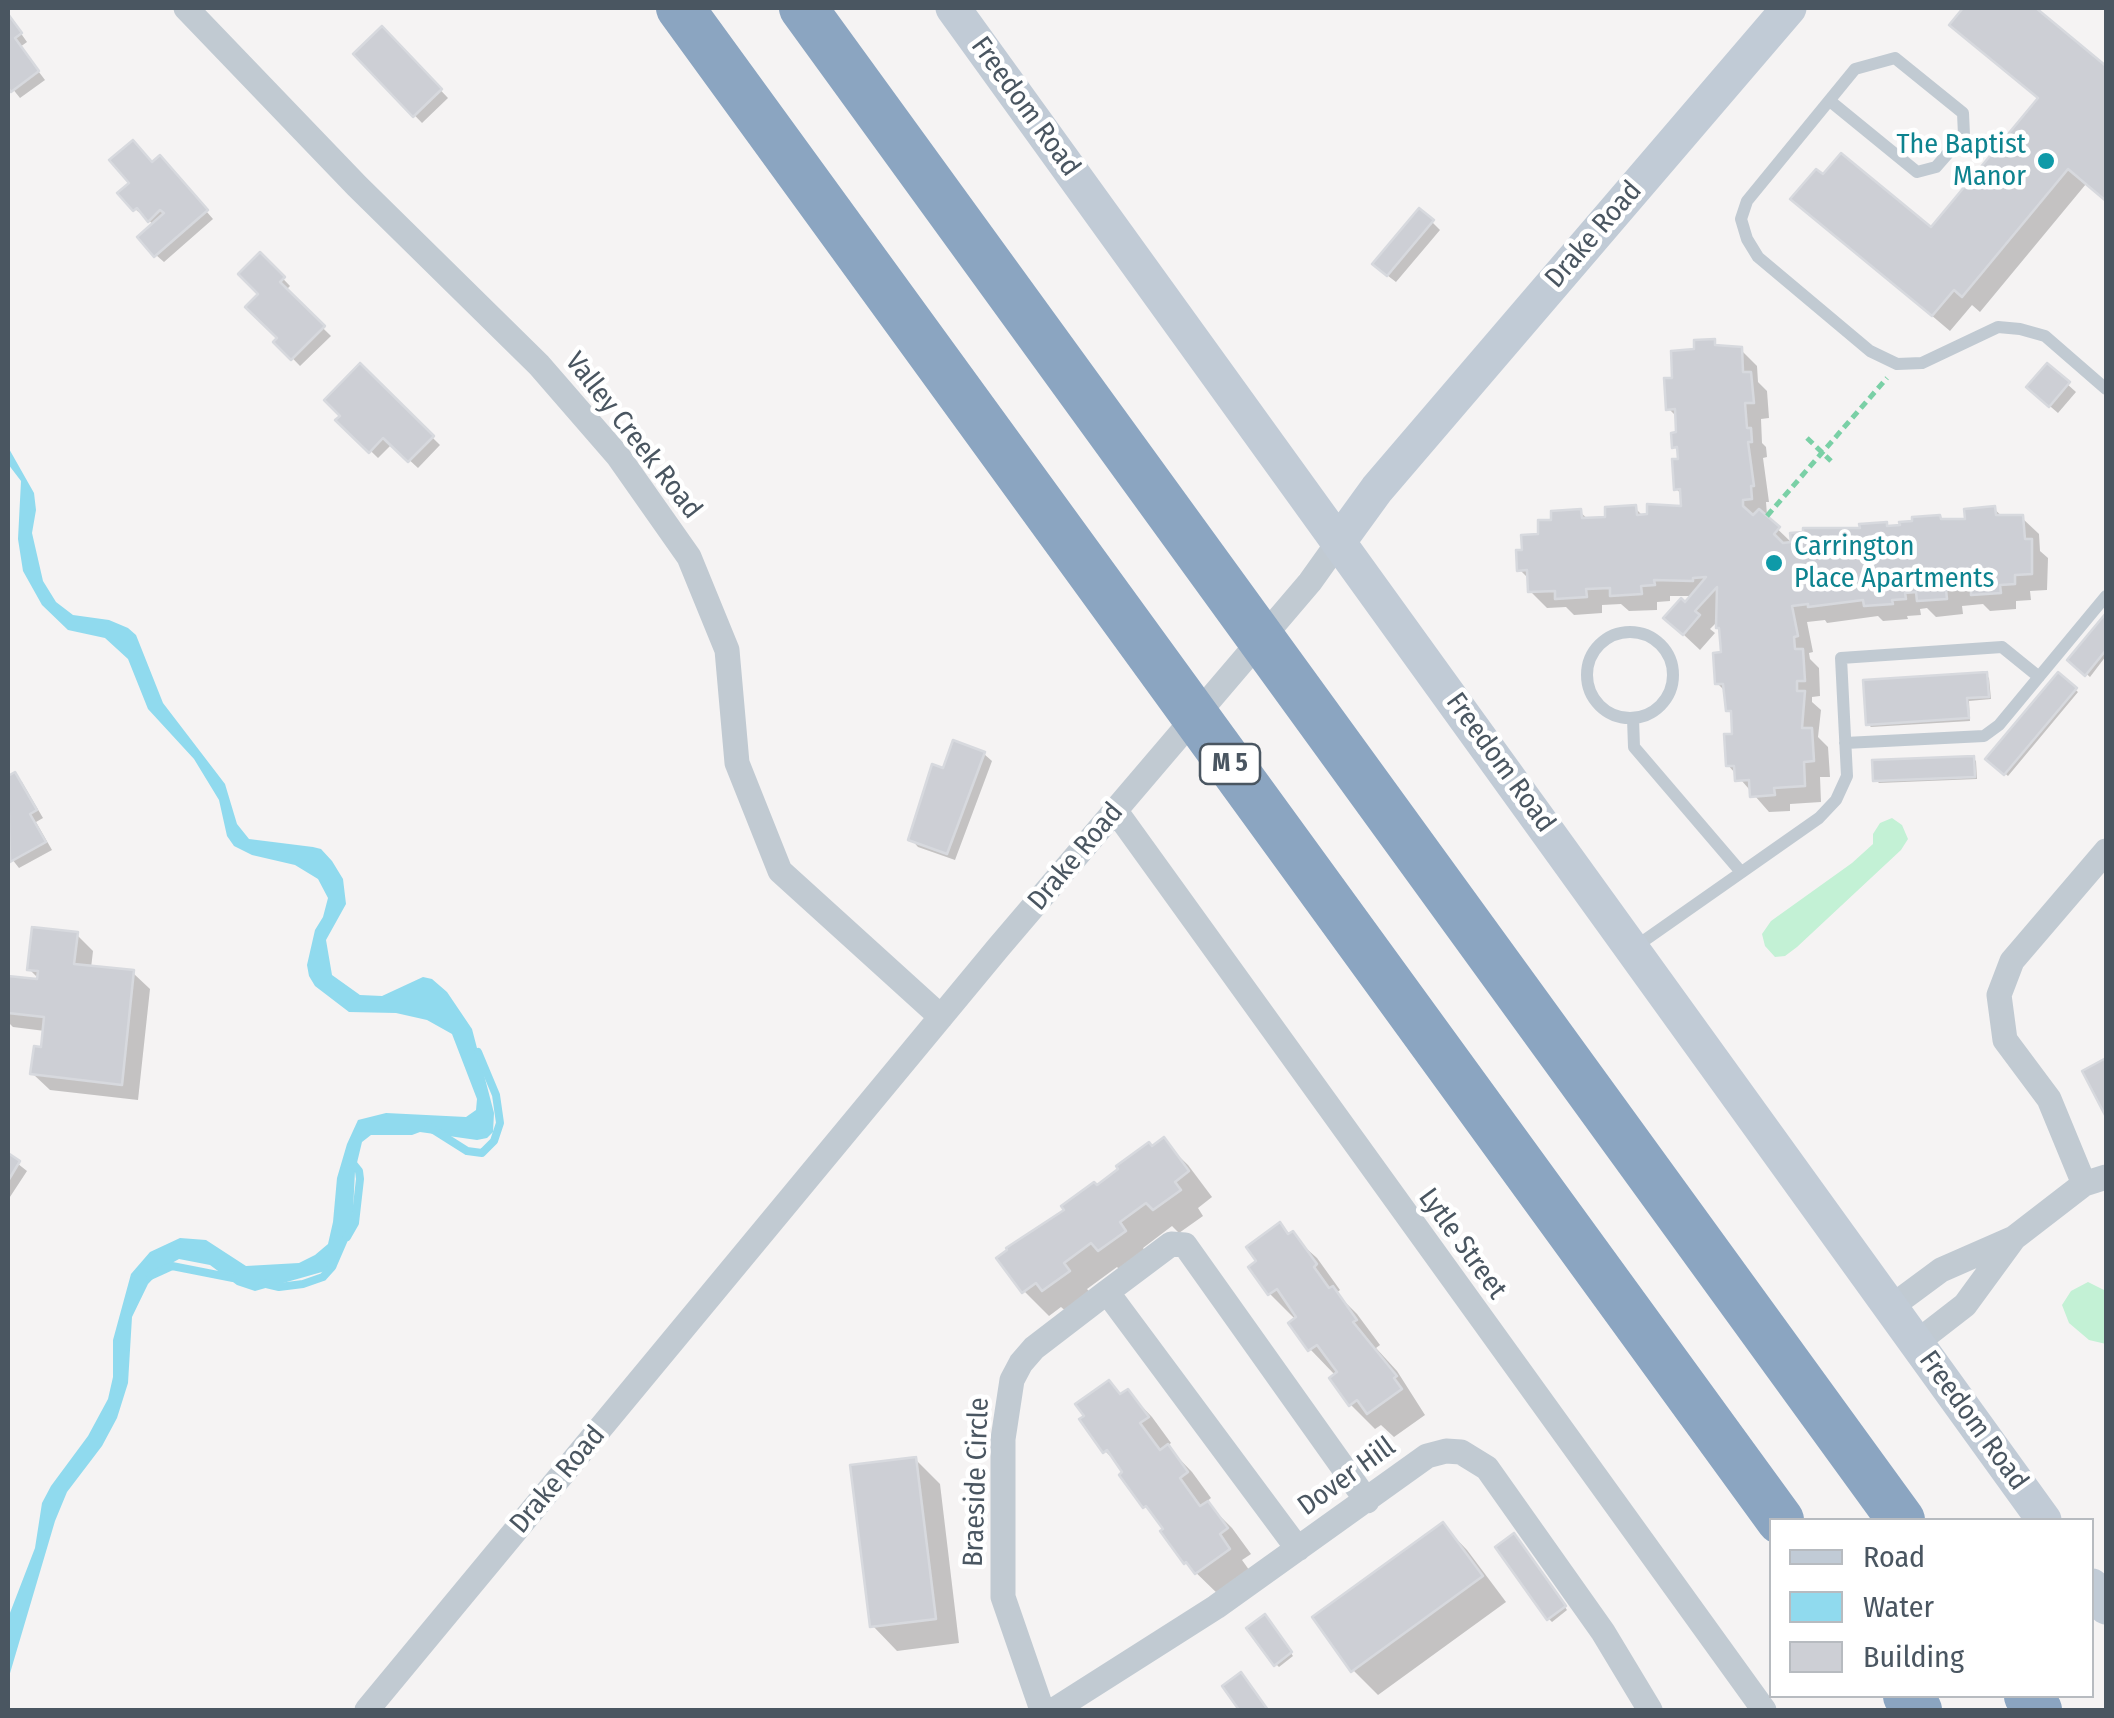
<!DOCTYPE html>
<style>
body{margin:0}
#map{position:relative;width:2114px;height:1718px;overflow:hidden;background:#f5f3f3;font-family:"Fira Sans Condensed",sans-serif}
canvas{display:block}
.frame{position:absolute;inset:0;border:10px solid #4a5661;pointer-events:none}
.legend{position:absolute;left:1769px;top:1518px;width:325px;height:180px;box-sizing:border-box;background:#fff;border:2px solid #b7bbc0;margin:0;padding:12px 18px;list-style:none;font-size:30px;color:#4a5661}
.legend li{display:flex;align-items:center;gap:20px;height:50px}
.legend b{width:50px;border:2px solid #b7bbc0}
</style>
<div id="map">
<canvas width="2114" height="1718"></canvas>
<div class="frame"></div>
<ul class="legend">
<li><b style="height:12px;background:#c1cbd6"></b>Road</li>
<li><b style="height:28px;background:#90daee"></b>Water</li>
<li><b style="height:28px;background:#cdcfd5"></b>Building</li>
</ul>
</div>
<script>
const ctx = document.querySelector('canvas').getContext('2d');
ctx.lineJoin = 'round';
function fillPath(path, color) { ctx.fillStyle = color; ctx.fill(path, 'evenodd'); }
const toPath = rows => new Path2D(rows.map(r => 'M' + r).join(''));
function strokePath(path, color, width, dash) { ctx.strokeStyle = color; ctx.lineWidth = width; ctx.lineCap = dash ? 'butt' : 'round'; ctx.setLineDash(dash || []); ctx.stroke(path); }
function label(font, color, halo, rows, align = 'center') {
  ctx.font = font + ' "Fira Sans Condensed",sans-serif'; ctx.lineWidth = 9; ctx.setLineDash([]); ctx.textBaseline = 'middle'; ctx.strokeStyle = halo; ctx.fillStyle = color; for (const [text, x, y, turn = 0] of rows) {
    ctx.save(); ctx.translate(x, y); ctx.rotate((+turn || 0) * Math.PI / 180); ctx.textAlign = isNaN(turn) ? turn : align; if (halo) ctx.strokeText(text, 0, 0); ctx.fillText(text, 0, 0); ctx.restore();
  }
}
const green = toPath([
 [1892,818,1902,825,1908,839,1901,850,1797,947,1785,956,1775,957,1765,946,1762,934,1771,921,1852,863,1873,844,1873,834,1880,823],
 [2088,1282,2106,1291,2106,1344,2089,1340,2069,1323,2062,1305,2071,1291]
]);
const water = toPath([
 [8,447,34,493,36,510,32,533,43,581,56,602,73,615,109,620,128,628,136,635,163,703,225,784,237,824,249,839,313,847,321,849,332,861,343,879,346,904,326,940,332,975,360,995,382,996,423,977,432,979,447,992,472,1029,494,1113,493,1132,487,1138,477,1140,420,1132,412,1135,371,1135,362,1142,355,1171,352,1231,336,1268,255,1291,237,1285,210,1265,179,1259,163,1268,148,1284,132,1317,128,1383,117,1418,102,1446,67,1492,55,1521,8,1680,8,1618,35,1548,42,1503,51,1486,88,1436,108,1399,113,1377,113,1340,131,1274,150,1252,180,1238,206,1240,246,1266,299,1263,315,1255,328,1244,333,1222,337,1178,347,1144,358,1120,386,1113,466,1117,476,1110,477,1099,452,1034,427,1020,396,1013,349,1012,315,986,309,976,307,965,315,930,323,917,328,898,318,879,295,865,252,855,234,846,227,836,219,800,194,759,148,709,128,659,105,638,68,630,42,605,23,571,18,539,21,481,8,464]
]);
const shadow = toPath([
 [1967,8,2032,8,2106,69,2106,201,2086,184,1980,312,1972,305,1950,331,1794,199,1931,231,2040,99,1952,25],
 [8,15,27,42,20,47,45,80,20,98,8,83],
 [382,29,448,98,422,123,356,54],
 [153,165,167,166,213,219,164,262,156,255,154,225,135,209],
 [1432,222,1440,230,1396,282,1383,272],
 [260,255,290,286,285,291,331,336,300,366,277,342,280,338,262,294],
 [1714,342,1720,347,1740,349,1757,366,1758,382,1767,391,1769,418,1761,419,1762,443,1766,447,1767,457,1763,458,1769,502,1766,502,1767,515,1763,515,1793,544,1836,532,1886,525,1890,528,1968,521,1994,509,2003,517,2022,518,2039,534,2040,551,2048,558,2047,590,2030,591,2031,600,2016,601,2016,609,1990,611,1983,604,1962,606,1963,614,1936,617,1927,608,1920,609,1921,615,1907,616,1908,619,1883,621,1878,616,1827,623,1825,620,1807,622,1813,652,1809,653,1810,659,1819,668,1820,696,1812,697,1812,702,1821,710,1818,737,1828,747,1830,777,1820,777,1821,802,1790,804,1790,811,1769,812,1728,765,1735,736,1733,714,1729,710,1727,693,1717,683,1724,655,1718,621,1710,629,1715,633,1700,650,1683,634,1685,605,1693,596,1670,596,1670,601,1657,602,1657,610,1629,611,1621,604,1602,605,1602,613,1574,615,1566,607,1547,608,1530,591,1530,580,1519,569,1525,552,1554,522,1580,512,1589,520,1608,519,1635,508,1644,517,1684,509,1683,495,1676,489,1681,461,1680,452,1675,446,1679,435,1678,418,1668,408,1675,380,1697,352],
 [360,366,440,445,418,468,392,444,378,458,339,420],
 [2047,366,2076,392,2058,413,2037,395],
 [2106,617,2106,656,2090,677,2071,660],
 [1986,675,1989,678,1991,699,1969,701,1970,721,1871,727,1868,724],
 [2059,676,2078,692,2008,776,1989,759],
 [984,754,992,761,955,860,918,847,911,839,933,768,944,772],
 [1973,758,1976,761,1977,779,1879,783,1876,780],
 [8,774,10,777,15,775,22,782,43,818,36,822,52,850,19,868,8,854],
 [76,934,93,951,91,968,133,973,150,989,138,1100,50,1090,33,1074,43,1050,45,1031,13,1027,8,1022,8,979,43,983,29,969],
 [1163,1141,1188,1165,1212,1197,1198,1208,1203,1216,1179,1233,1172,1226,1143,1248,1149,1256,1124,1274,1117,1267,1087,1289,1093,1296,1069,1314,1061,1307,1049,1316,1024,1291,1000,1259],
 [8,1156,27,1171,8,1200],
 [1280,1225,1317,1258,1340,1290,1336,1293,1357,1314,1380,1345,1376,1348,1397,1371,1425,1415,1394,1437,1381,1425,1375,1429,1351,1405,1336,1376,1310,1349,1296,1320,1270,1294,1251,1268,1260,1262],
 [1128,1392,1152,1417,1171,1443,1167,1446,1192,1472,1211,1498,1206,1502,1232,1528,1251,1554,1242,1560,1252,1574,1221,1597,1186,1563,1159,1521,1122,1475,1126,1472,1105,1451,1083,1420],
 [915,1459,940,1484,959,1643,897,1651,873,1626],
 [1443,1525,1467,1550,1506,1602,1378,1695,1353,1670],
 [1517,1540,1567,1610,1552,1622,1549,1619],
 [1268,1621,1293,1656,1279,1667,1276,1664]
]);
const stream = toPath([
 [429,1127,467,1151,482,1153,494,1141,500,1123,496,1095,478,1052],
 [347,1237,355,1223,360,1179,359,1171,351,1161],
 [150,1276,172,1266,233,1278],
 [262,1283,279,1287,303,1284,323,1277,332,1267]
]);
const building = toPath([
 [1963,8,2036,8,2106,66,2106,201,2068,169,1962,297,1954,290,1932,316,1790,199,1816,169,1823,174,1841,153,1931,227,2038,98,1949,25,1963,8],
 [8,14,22,33,15,38,39,71,11,92,8,88,8,14],
 [382,26,442,89,413,117,353,54,382,26],
 [133,140,152,162,160,155,208,210,154,257,137,237,164,213,160,210,148,222,137,208,133,211,117,193,129,183,109,160,133,140],
 [1419,208,1434,220,1387,276,1372,264,1419,208],
 [260,252,285,277,280,282,325,326,291,360,273,342,277,338,245,307,258,294,238,274,260,252],
 [1715,339,1715,345,1742,347,1743,372,1751,372,1754,403,1745,403,1747,428,1751,428,1752,442,1748,442,1754,486,1751,486,1752,499,1743,500,1743,506,1753,515,1759,509,1780,527,1774,534,1783,543,1791,542,1790,533,1803,532,1803,528,1860,528,1859,524,1887,522,1887,526,1900,525,1899,522,1912,521,1912,517,1940,515,1941,519,1965,519,1964,509,1995,506,1996,515,2023,515,2025,539,2032,539,2032,574,2015,575,2015,584,2000,585,2001,593,1971,595,1971,588,1946,590,1947,599,1917,601,1916,592,1905,593,1906,599,1892,600,1893,604,1864,606,1863,600,1808,607,1808,604,1792,606,1798,636,1794,637,1795,649,1803,649,1805,681,1797,681,1797,691,1805,691,1802,728,1812,728,1814,761,1804,762,1805,786,1774,788,1775,795,1750,797,1749,780,1735,781,1734,766,1726,766,1724,734,1732,734,1731,711,1726,711,1723,684,1715,684,1713,653,1721,652,1719,628,1716,628,1717,587,1695,611,1700,615,1683,635,1663,618,1681,598,1685,602,1706,577,1693,578,1693,581,1654,580,1655,585,1641,586,1642,594,1610,596,1610,588,1586,589,1587,597,1555,599,1555,591,1528,592,1527,570,1517,571,1516,550,1522,550,1521,535,1538,534,1538,520,1551,520,1551,511,1581,509,1582,518,1605,517,1605,507,1636,505,1637,515,1647,514,1647,504,1681,506,1680,489,1674,490,1672,459,1678,459,1677,447,1672,448,1671,433,1676,432,1675,409,1666,410,1664,378,1672,378,1671,351,1694,349,1694,340,1715,339],
 [360,363,434,436,408,462,383,438,369,453,335,420,340,416,324,400,360,363],
 [2047,363,2070,382,2049,407,2026,387,2047,363],
 [2106,613,2106,650,2085,676,2067,660,2106,613],
 [1987,672,1989,697,1967,698,1969,718,1866,725,1863,680,1987,672],
 [2058,672,2077,688,2004,775,1985,759,2058,672],
 [953,740,985,752,947,854,908,840,932,764,943,768,953,740],
 [1974,756,1975,777,1873,781,1872,760,1974,756],
 [15,772,37,810,30,814,46,842,10,862,8,776,15,772],
 [32,927,78,932,74,964,134,970,122,1085,30,1074,34,1046,41,1047,44,1017,8,1013,8,976,37,979,38,971,27,970,32,927],
 [2106,1058,2106,1117,2082,1071,2106,1058],
 [1164,1137,1189,1171,1175,1182,1181,1190,1153,1210,1146,1203,1120,1222,1126,1231,1098,1251,1091,1243,1064,1263,1070,1271,1042,1291,1036,1283,1022,1293,996,1258,1007,1250,1006,1248,1064,1210,1061,1206,1094,1182,1097,1185,1118,1169,1116,1166,1149,1142,1152,1146,1164,1137],
 [8,1153,20,1161,8,1181,8,1153],
 [1280,1222,1288,1234,1293,1231,1317,1264,1314,1267,1329,1288,1333,1286,1357,1320,1353,1322,1397,1376,1394,1378,1402,1389,1367,1414,1357,1400,1349,1406,1329,1378,1337,1372,1317,1345,1308,1351,1288,1323,1296,1317,1277,1289,1268,1295,1248,1267,1256,1261,1246,1247,1280,1222],
 [1109,1380,1120,1394,1128,1389,1149,1417,1140,1423,1160,1450,1168,1444,1188,1472,1180,1478,1200,1506,1208,1501,1228,1528,1220,1534,1230,1549,1195,1574,1186,1562,1184,1564,1160,1531,1163,1529,1146,1506,1143,1508,1119,1475,1122,1472,1107,1450,1103,1453,1079,1419,1084,1416,1075,1404,1109,1380],
 [916,1457,936,1619,870,1627,850,1465,916,1457],
 [1443,1522,1483,1576,1351,1672,1312,1617,1443,1522],
 [1514,1533,1566,1606,1547,1620,1495,1547,1514,1533],
 [1265,1614,1292,1652,1274,1666,1246,1628,1265,1614],
 [1241,1672,1268,1710,1239,1710,1222,1686,1241,1672]
]);
const path = toPath([
 [1807,438,1831,461],
 [1767,516,1887,378]
]);
const lane = toPath([
 [1830,101,1917,172,1936,167,1964,135,1963,113,1895,58,1855,69,1747,201,1741,219,1747,239,1758,257,1870,351,1897,364,1922,363,1998,327,2020,329,2045,336,2106,389],
 '1587 675a43 43 0 1 1 86 0a43 43 0 1 1-86 0Z',
 [1633,718,1634,747,1741,872],
 [1845,743,1984,736,1999,725,2106,596],
 [1635,947,1819,818,1836,800,1847,776,1841,658,2002,647,2039,677]
]);
const street = toPath([
 [186,8,357,186,539,365,618,456,689,557,727,650,737,763,780,871,941,1017],
 [1115,810,1764,1710],
 [2106,851,2012,961,1999,995,2005,1040,2049,1099,2084,1184,2106,1177],
 [1107,1292,1171,1244,1185,1245,1367,1501],
 [1891,1307,1941,1270,2014,1238,2084,1184],
 [1916,1343,1965,1305,2014,1238],
 [367,1710,998,948,1310,582,1340,540],
 [1042,1710,1003,1597,1003,1439,1012,1380,1021,1363,1034,1348,1107,1292,1298,1549],
 [1054,1710,1216,1607,1427,1456,1446,1451,1461,1452,1487,1468,1603,1632,1650,1710]
]);
const secondary = toPath([
 [953,8,2044,1520],
 [1340,540,1377,489,1789,8],
 [2092,1586,2106,1607]
]);
const highway = toPath([
 [680,8,1780,1520],
 [803,8,1901,1520],
 [1907,1696,1918,1710],
 [2028,1696,2038,1710]
]);
const markers = [
 [2046,161,10,"#0f9aa8"],
 [1774,563,10,"#0f9aa8"]
];
const shields = [
 [1230,764,60]
];
const shieldNames = [
 ["M 5",1230,764]
];
const streetNames = [
 ["Freedom Road",1025,107,54],
 ["Drake Road",1594,235,-49],
 ["Valley Creek Road",633,436,52],
 ["Freedom Road",1500,763,54],
 ["Drake Road",1076,857,-50],
 ["Lytle Street",1462,1244,54],
 ["Freedom Road",1973,1421,54],
 ["Dover Hill",1347,1477,-36],
 ["Drake Road",558,1480,-50],
 ["Braeside Circle",977,1482,-88]
];
const cultureNames = [
 ["The Baptist",2026,145],
 ["Manor",2026,177],
 ["Carrington",1794,547,"left"],
 ["Place Apartments",1794,579,"left"]
];
fillPath(green, '#c3f1d5');
fillPath(water, '#90daee');
fillPath(shadow, '#0003');
strokePath(stream, '#90daee', 8);
fillPath(building, '#cdcfd5');
strokePath(building, '#d7d9de', 2.5);
strokePath(path, '#7ad0a6', 5, [8, 5]);
strokePath(lane, '#c1cad2', 12);
strokePath(street, '#c1cad2', 25);
strokePath(secondary, '#c1cbd6', 35);
strokePath(highway, '#8ba5c1', 48);
for (const [x, y, r, color] of markers) { const dot = new Path2D(); dot.arc(x, y, r, 0, 2 * Math.PI); ctx.fillStyle = color; ctx.fill(dot); strokePath(dot, '#fff', 4); }
for (const [x, y, w] of shields) { const box = new Path2D(); box.roundRect(x - w / 2, y - 20, w, 40, 8); ctx.fillStyle = '#fff'; ctx.fill(box); strokePath(box, '#4a5661', 2.5); }
label('bold 25px', '#4a5661', null, shieldNames);
label('28px', '#4a5661', '#fff', streetNames);
label('28px', '#0d838f', '#fff', cultureNames, 'right');
</script>
